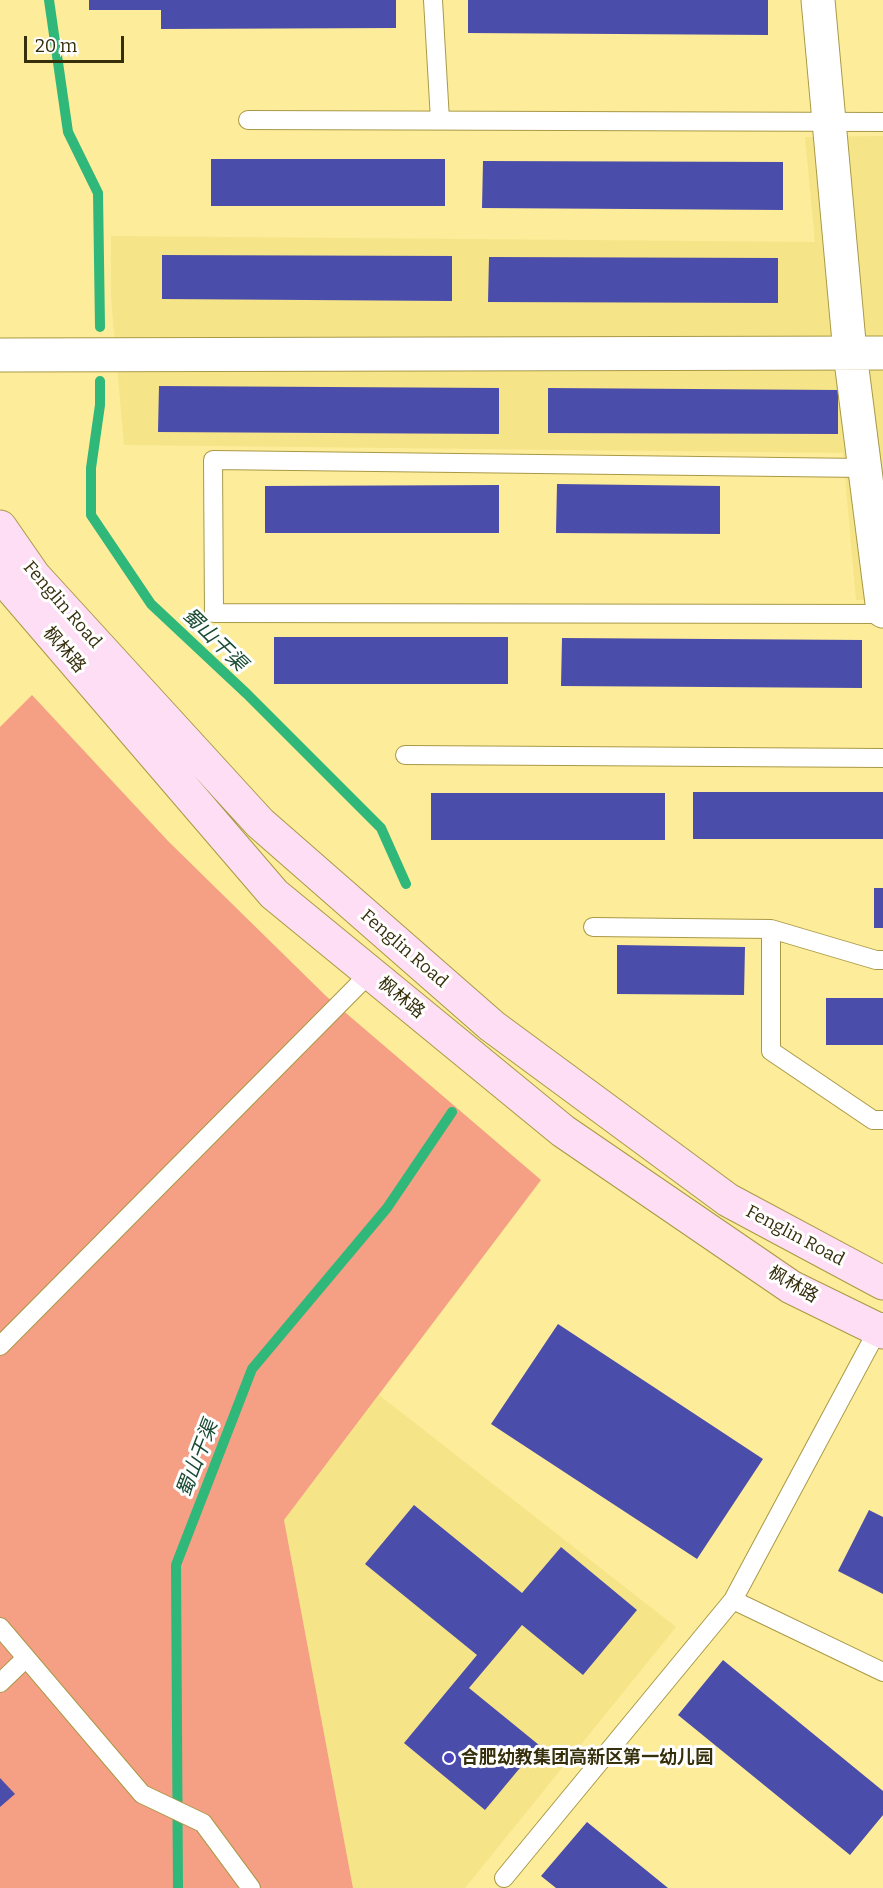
<!DOCTYPE html>
<meta charset="utf-8">
<style>
body{margin:0}
#map{position:relative;width:883px;height:1888px;overflow:hidden;background:#fdec99;font-family:Bitter,serif}
canvas{display:block}
.scale{position:absolute;left:24px;top:36px;width:100px;height:27px;box-sizing:border-box;border:3px solid #362f0c;border-top:0;padding-left:8px;font-size:18px;line-height:21px;white-space:nowrap;color:#362f0c;-webkit-text-stroke:4px #fff;paint-order:stroke}
</style>
<div id="map">
<canvas width="883" height="1888"></canvas>
<div class="scale">20 m</div>
</div>
<script>
const ctx = document.querySelector('canvas').getContext('2d');
ctx.lineJoin = 'round';
function fillPath(path, color) { ctx.fillStyle = color; ctx.fill(path, 'evenodd'); }
const toPath = rows => new Path2D(rows.map(r => 'M' + r).join(''));
function strokePath(path, color, width, dash) { ctx.strokeStyle = color; ctx.lineWidth = width; ctx.lineCap = dash ? 'butt' : 'round'; ctx.setLineDash(dash || []); ctx.stroke(path); }
function label(font, color, halo, rows, align = 'center') {
  ctx.font = font + ' Bitter,"Noto Sans SC",serif'; ctx.lineWidth = 6; ctx.setLineDash([]); ctx.textBaseline = 'middle'; ctx.strokeStyle = halo; ctx.fillStyle = color; for (const [text, x, y, turn = 0] of rows) {
    ctx.save(); ctx.translate(x, y); ctx.rotate((+turn || 0) * Math.PI / 180); ctx.textAlign = isNaN(turn) ? turn : align; if (halo) ctx.strokeText(text, 0, 0); ctx.fillText(text, 0, 0); ctx.restore();
  }
}
const built = toPath([
 [883,136,883,600,856,600,843,453,124,445,111,297,111,236,815,242,805,137],
 [379,1395,676,1627,465,1888,353,1888,284,1520]
]);
const green = toPath([
 [32,695,168,841,326,996,541,1180,284,1520,353,1888,0,1888,0,727]
]);
const stream = toPath([
 [49,0,68,132,98,193,100,327],
 [100,381,100,405,91,468,91,515,151,604,247,694,381,828,406,884],
 [178,1888,176,1565,252,1369,387,1208,452,1112]
]);
const building = toPath([
 [89,0,396,0,396,28,161,29,161,10,89,10],
 [468,0,768,0,768,35,468,33],
 [211,159,445,159,445,206,211,206],
 [483,161,783,162,783,210,482,208],
 [162,255,452,256,452,301,162,299],
 [489,257,778,258,778,303,488,302],
 [159,386,499,388,499,434,158,432],
 [548,388,838,390,838,434,548,433],
 [557,484,720,486,720,534,556,533],
 [499,485,499,533,265,533,265,486],
 [274,637,508,637,508,684,274,684],
 [562,638,862,640,862,688,561,686],
 [693,792,883,792,883,839,693,839],
 [431,793,665,793,665,840,431,840],
 [874,888,883,888,883,928,874,928],
 [617,945,745,947,744,995,617,994],
 [826,998,883,998,883,1045,826,1045],
 [558,1324,763,1459,697,1559,491,1424],
 [414,1505,522,1593,561,1547,637,1610,583,1675,522,1625,469,1688,539,1745,485,1810,404,1743,477,1655,365,1564],
 [869,1510,883,1517,883,1594,838,1571],
 [723,1660,883,1791,883,1815,850,1855,678,1715],
 [0,1778,15,1794,0,1807],
 [587,1822,668,1888,556,1888,541,1876]
]);
const lane = toPath([
 [433,0,440,120],
 [248,120,883,122],
 [863,468,213,460,214,613,883,614],
 [405,755,883,758],
 [593,927,771,929,771,1051,873,1120,883,1120],
 [771,929,876,960,883,960],
 [882,1322,733,1600,883,1672],
 [0,1346,370,973],
 [0,1627,142,1794,203,1823,251,1888],
 [0,1683,26,1658],
 [504,1878,733,1600]
]);
const street = toPath([
 [818,0,850,353,883,611],
 [0,355,883,353]
]);
const secondary = toPath([
 [0,527,34,576,260,823,492,1026,728,1200,883,1283],
 [0,571,14,591,274,894,563,1131,791,1287,883,1332]
]);
const markers = [
 [449,1758,6,"#4944ba"]
];
const streetNames = [
 ["Fenglin Road",62,605,49],
 ["枫林路",64,650,49],
 ["Fenglin Road",404,949,41],
 ["枫林路",401,998,39],
 ["Fenglin Road",795,1236,28],
 ["枫林路",793,1285,30]
];
const poiNames = [
 ["合肥幼教集团高新区第一幼儿园",461,1758]
];
const waterNames = [
 ["蜀山干渠",214,640,44],
 ["蜀山干渠",198,1459,-69]
];
fillPath(built, '#f6e488');
fillPath(green, '#f59f84');
strokePath(stream, '#30b77a', 10);
fillPath(building, '#4b4daa');
strokePath(lane, '#a99947', 20);
strokePath(street, '#a99947', 35);
strokePath(secondary, '#a99947', 35);
strokePath(lane, '#fff', 18);
strokePath(street, '#fff', 33);
strokePath(secondary, '#fedef5', 33);
for (const [x, y, r, color] of markers) { const dot = new Path2D(); dot.arc(x, y, r, 0, 2 * Math.PI); ctx.fillStyle = color; ctx.fill(dot); strokePath(dot, '#fff', 2); }
label('18px', '#362f0c', '#fff', streetNames);
label('bold 18px', '#362f0c', '#fff', poiNames, 'left');
label('italic 20px', '#184b32', '#fff', waterNames);
</script>
